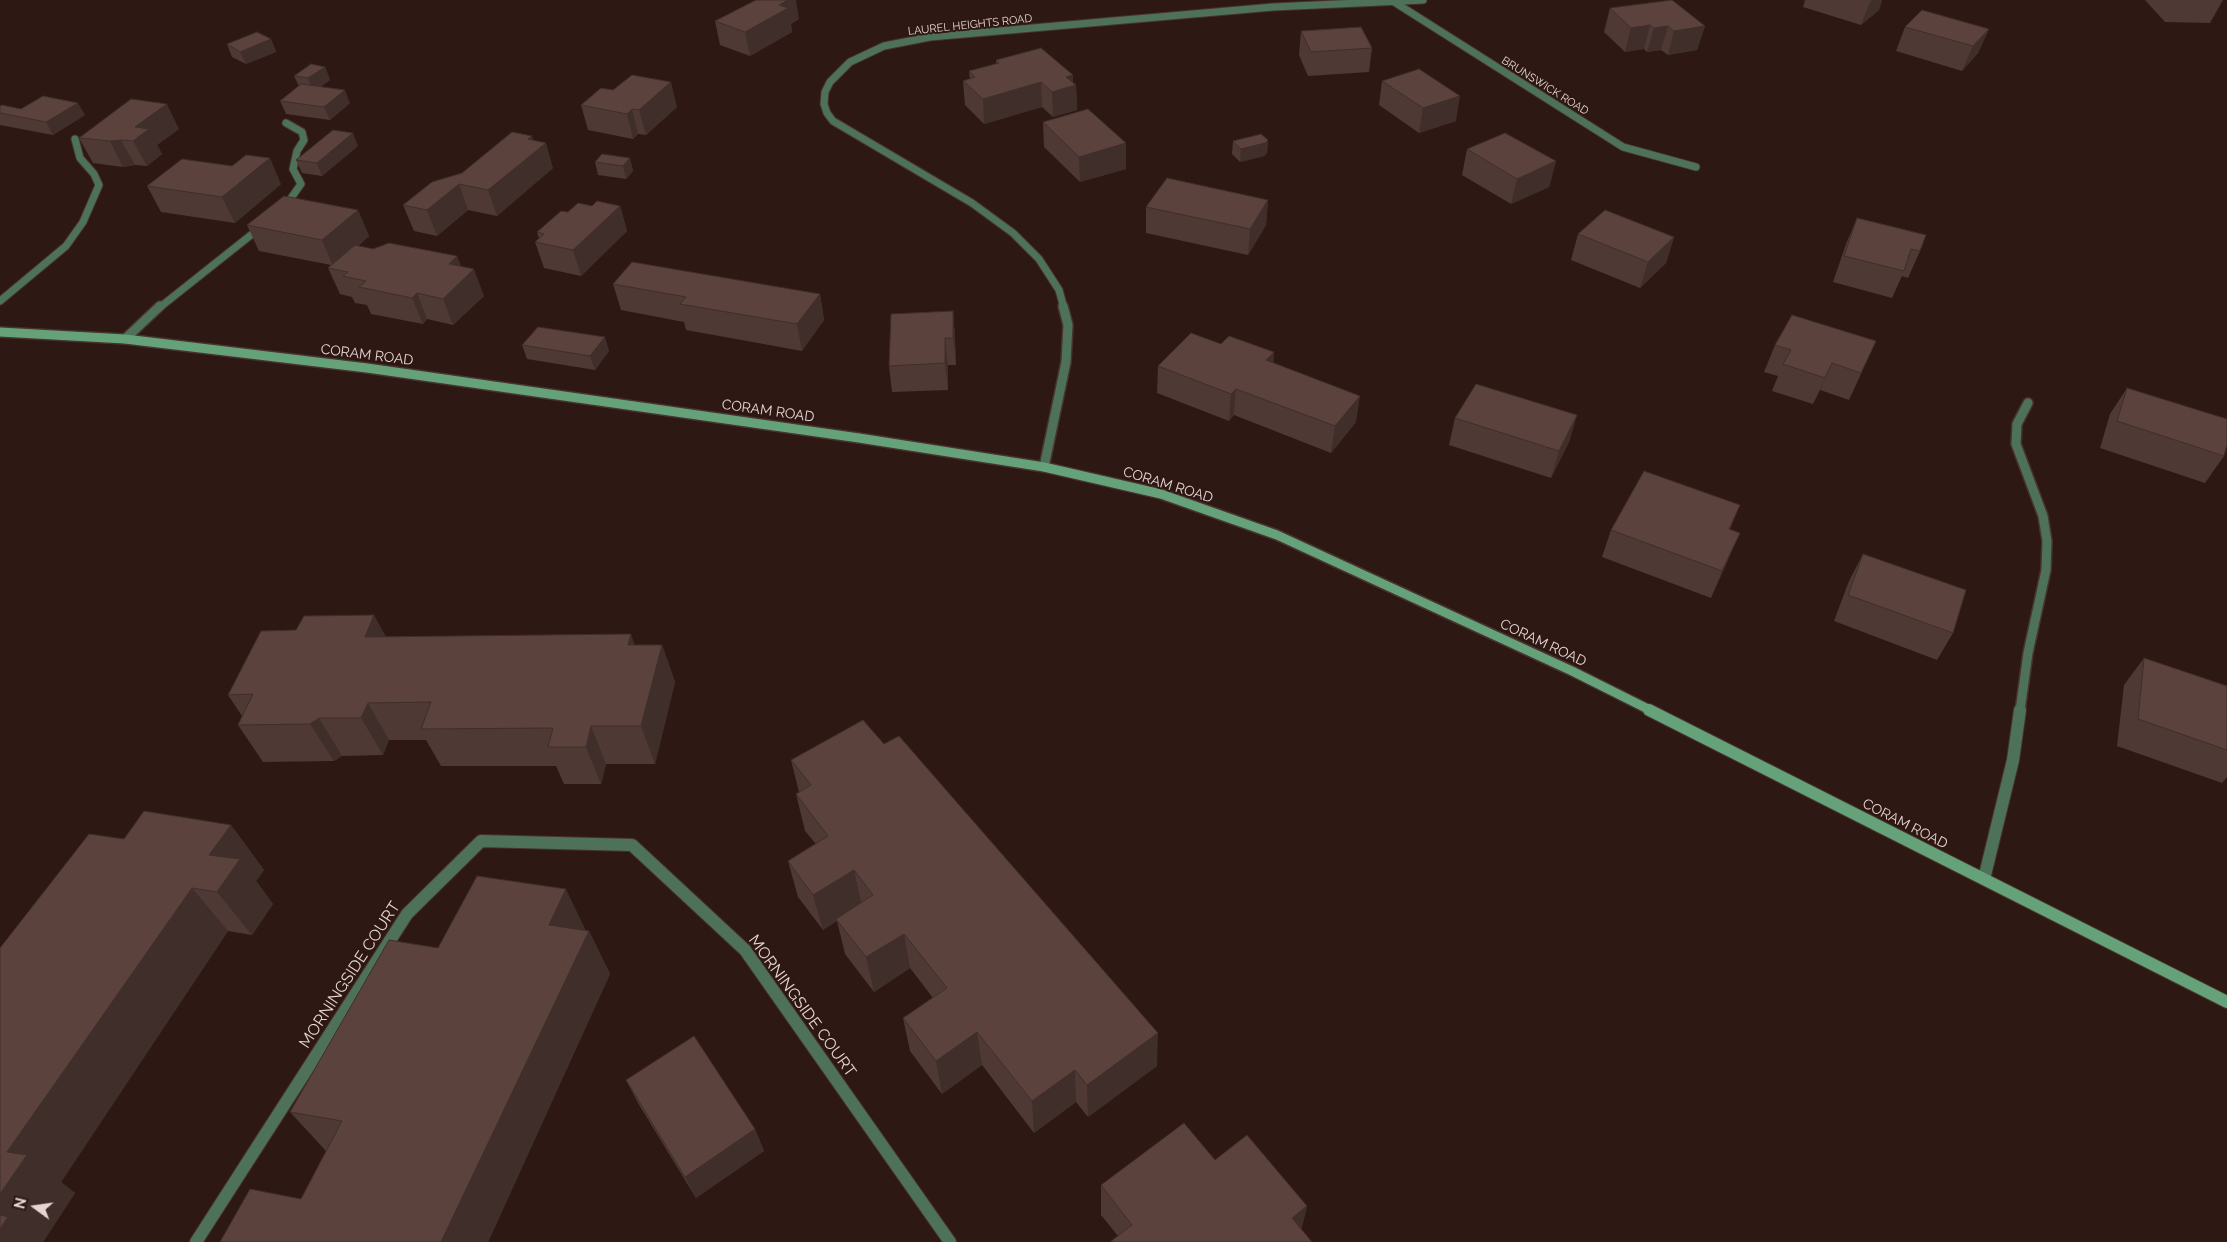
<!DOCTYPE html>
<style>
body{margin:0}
#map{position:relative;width:2227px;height:1242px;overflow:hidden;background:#2e1813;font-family:Raleway,sans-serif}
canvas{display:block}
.north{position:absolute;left:10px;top:1182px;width:50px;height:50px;-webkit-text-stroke:4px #2e1813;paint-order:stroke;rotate:284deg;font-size:14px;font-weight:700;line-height:20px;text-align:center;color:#e6d6d3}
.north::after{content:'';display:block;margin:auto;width:18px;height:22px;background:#e6d6d3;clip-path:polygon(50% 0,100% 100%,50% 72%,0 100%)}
</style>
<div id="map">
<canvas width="2227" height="1242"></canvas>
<div class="north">N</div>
</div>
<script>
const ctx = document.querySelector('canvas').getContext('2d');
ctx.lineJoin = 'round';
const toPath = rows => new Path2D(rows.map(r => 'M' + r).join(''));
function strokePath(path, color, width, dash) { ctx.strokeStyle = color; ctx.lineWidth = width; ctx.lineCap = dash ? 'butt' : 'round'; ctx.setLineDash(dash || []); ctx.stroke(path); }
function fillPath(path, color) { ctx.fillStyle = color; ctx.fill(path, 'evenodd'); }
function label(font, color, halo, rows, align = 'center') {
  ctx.font = font + ' Raleway,sans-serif'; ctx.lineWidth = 4; ctx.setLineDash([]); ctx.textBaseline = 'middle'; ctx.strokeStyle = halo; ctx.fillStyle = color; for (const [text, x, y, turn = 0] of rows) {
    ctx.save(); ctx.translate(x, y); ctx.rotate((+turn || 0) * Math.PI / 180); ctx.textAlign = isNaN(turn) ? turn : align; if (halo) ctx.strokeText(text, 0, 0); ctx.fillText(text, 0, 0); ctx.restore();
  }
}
const laneFar2 = toPath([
 [284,208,301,184,293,169,297,151,304,140,302,132,286,123],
 [0,301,66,246,83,222,99,185,94,174,80,158,75,139],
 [159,308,261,227]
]);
const laneFar1 = toPath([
 [125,339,160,306],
 [2020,711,2028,653,2046,570,2047,541,2043,516,2016,444,2017,424,2028,403]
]);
const lane = toPath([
 [1984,879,2013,760,2020,710]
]);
const streetFar2 = toPath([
 [1391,0,1623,147,1696,167],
 [1064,308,1059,290,1039,259,1013,233,972,203,833,121,827,113,824,104,825,92,830,82,850,62,884,46,930,37,1273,7,1423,0]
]);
const streetFar1 = toPath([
 [1044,467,1066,362,1068,325,1063,306]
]);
const street = toPath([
 [196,1242,407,914,481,841,632,845,745,950,950,1242]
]);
const secondaryFar1 = toPath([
 [0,332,125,339,367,368,859,438,1044,467,1161,494,1277,535,1572,671,1652,711]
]);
const secondary = toPath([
 [1649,710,2227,1002]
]);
const wall = toPath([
 [1805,0,1882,0,1879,10,1861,25,1803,7],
 [2145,0,2223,0,2210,23,2165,22],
 [1610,8,1705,26,1697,50,1668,55,1661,50,1647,52,1644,49,1625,52,1604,32],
 [799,19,791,24,792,32,750,56,720,45,715,21],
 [1905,27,1989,29,1978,53,1962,71,1896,51],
 [1301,31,1372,48,1369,72,1308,76,1299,55],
 [271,39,276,52,246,64,232,57,227,44],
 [996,60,1073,83,1076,85,1077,110,1053,117,1042,107,984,124,965,105,963,81,970,79,969,71,996,64],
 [325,67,330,80,320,87,350,103,330,120,286,114,280,101,299,86,294,76],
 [1382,81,1456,121,1419,133,1379,105],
 [581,105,677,107,646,135,638,134,633,139,588,130],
 [0,106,21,109,85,115,53,135,0,125],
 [1043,122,1126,143,1126,169,1080,182,1044,147],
 [179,129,157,145,162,154,147,166,135,165,123,167,93,163,79,138],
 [533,140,553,168,497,216,468,210,437,236,414,231,403,205,462,173],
 [1268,140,1267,153,1264,156,1240,162,1232,154,1233,141],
 [358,146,322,176,302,173,296,160],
 [1467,149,1556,161,1549,187,1511,204,1462,175],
 [630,158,633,171,626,179,598,175,595,162],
 [281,184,235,223,161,212,147,186],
 [1268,200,1266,225,1248,255,1146,233,1146,207],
 [592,206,620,206,627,231,581,276,544,268,535,242,539,239,537,232,568,212],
 [358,210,369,236,358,246,373,249,457,256,461,267,484,296,453,325,427,319,423,324,371,314,367,305,355,303,352,297,340,294,328,268,331,265,259,251,247,225],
 [1857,218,1920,251,1908,278,1902,276,1892,298,1833,282,1846,244],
 [1578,234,1674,237,1666,263,1640,288,1571,260],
 [613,284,820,294,824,320,802,351,686,330,684,322,621,310],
 [953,311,955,338,956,365,948,365,948,390,892,392,889,366],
 [1876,341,1849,400,1820,390,1813,404,1772,391,1778,376,1764,372,1775,345],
 [1221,344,1274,352,1273,363,1356,422,1331,453,1234,415,1229,421,1157,393,1158,366],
 [522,345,609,351,595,370,527,359],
 [2127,388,2224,456,2205,483,2100,448,2110,414],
 [1577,415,1569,442,1551,478,1449,445,1455,418],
 [1740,505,1730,529,1728,560,1711,598,1602,557,1611,530],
 [1863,554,1953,633,1937,660,1834,621,1849,581],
 [386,637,635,645,662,645,675,682,655,764,606,764,601,784,564,784,556,766,441,766,426,740,389,740,383,755,342,756,334,761,263,762,238,725,242,716,228,695],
 [2144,658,2227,686,2227,777,2222,783,2117,746,2124,685],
 [791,760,1157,1066,1088,1117,1076,1102,1034,1133,982,1065,942,1094,910,1051,903,1018,933,998,910,968,874,992,845,954,837,921,823,930,798,897,788,861,816,844,805,831,796,794,799,792],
 [231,825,264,870,256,881,273,904,252,935,228,931,61,1182,75,1193,43,1242,0,1242,124,839],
 [586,931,589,931,610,974,488,1242,220,1242,301,1199,326,1151,290,1112,438,948],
 [626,1080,755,1129,764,1151,696,1198,638,1103],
 [1215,1160,1307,1206,1301,1230,1118,1236,1101,1215,1101,1185]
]);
const shadedWall = toPath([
 [788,0,796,0,799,19,791,24,792,32,750,56,745,32,779,5],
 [1872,0,1882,0,1879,10,1861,25,1870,2],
 [1650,25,1644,49,1625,52,1631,28],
 [1668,26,1661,50,1647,52,1654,28],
 [1705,26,1697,50,1668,55,1674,31],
 [1989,29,1978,53,1962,71,1973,46],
 [271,39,276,52,246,64,240,52],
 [325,67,330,80,313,91,308,78],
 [1073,75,1073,86,1076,85,1077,110,1053,117,1052,92,1066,77],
 [671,82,677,107,646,135,639,110],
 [1041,82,1042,107,984,124,983,99],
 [345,90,350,103,330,120,324,107],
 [1460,96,1456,121,1419,133,1423,108],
 [78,103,85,115,53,135,46,122],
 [167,104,179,129,157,145,162,154,147,166,133,141,135,127],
 [632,109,638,134,633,139,627,114],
 [353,133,358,146,322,176,317,163],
 [532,136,536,151,546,143,553,168,497,216,488,190,528,139],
 [121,140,135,165,123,167,110,141],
 [1268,140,1267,153,1264,156,1240,162,1241,149],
 [1126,143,1126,169,1080,182,1079,157],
 [270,158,281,184,235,223,222,197],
 [630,158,633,171,626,179,623,166],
 [1556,161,1549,187,1511,204,1517,179],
 [459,184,468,210,437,236,427,210],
 [1268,200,1266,225,1248,255,1250,229],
 [620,206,627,231,581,276,573,250],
 [358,210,369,236,333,266,322,240],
 [1674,237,1666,263,1640,288,1648,262],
 [457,256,465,277,474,269,484,296,453,325,443,299,449,264],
 [417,293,427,319,423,324,412,298],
 [820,294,824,320,802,351,797,324],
 [953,311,955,338,956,365,953,338],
 [605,337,609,351,595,370,590,356],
 [945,338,948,365,948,390,945,363],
 [1274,352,1272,379,1266,360],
 [1832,363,1820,390,1813,404,1825,378],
 [1236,389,1234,415,1229,421,1231,394],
 [1360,396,1356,422,1331,453,1335,426],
 [1577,415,1569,442,1551,478,1559,451],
 [1740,533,1728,560,1711,598,1722,571],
 [374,615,395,653,365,637],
 [631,634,644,672,628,645],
 [662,645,675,682,655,764,641,726],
 [368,703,389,740,383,755,361,718],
 [319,718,342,756,334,761,310,724],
 [591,726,606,764,601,784,586,747],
 [231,825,264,870,256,881,273,904,252,935,217,892,209,855],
 [854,870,862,906,836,919,837,921,823,930,813,895],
 [192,888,228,931,61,1182,75,1193,43,1242,0,1242,0,1194,7,1152],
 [566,889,587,933,549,925],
 [589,931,610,974,488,1242,441,1242],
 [904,934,910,968,874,992,866,957],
 [977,1032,982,1065,942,1094,936,1061],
 [1158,1033,1157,1066,1088,1117,1087,1085],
 [1075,1070,1076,1102,1034,1133,1032,1101],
 [755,1129,764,1151,696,1198,685,1177],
 [1307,1206,1300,1236,1292,1218]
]);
const building = toPath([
 [756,0,788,0,779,5,788,8,745,32,715,21,756,0],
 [1672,0,1705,26,1674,31,1668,26,1654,28,1650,25,1631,28,1610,8,1672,0],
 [1922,10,1989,29,1973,46,1905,27,1922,10],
 [1361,27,1372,48,1311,52,1301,31,1361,27],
 [257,32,271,39,240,52,227,44,257,32],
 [1041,48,1073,75,1066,77,1076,85,1052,92,1041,82,983,99,963,81,975,77,969,71,999,63,996,60,1041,48],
 [311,64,325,67,308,78,294,76,311,64],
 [1419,69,1460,96,1423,108,1382,81,1419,69],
 [632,75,671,82,639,110,632,109,627,114,581,105,601,88,613,90,632,75],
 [301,84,345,90,324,107,280,101,301,84],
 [43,96,78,103,46,122,0,113,0,106,2,105,21,109,43,96],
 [131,99,167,104,135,127,149,129,133,141,121,140,110,141,79,138,131,99],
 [1088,109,1126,143,1079,157,1043,122,1088,109],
 [333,130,353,133,317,163,296,160,333,130],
 [512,132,532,136,528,139,546,143,488,190,459,184,427,210,403,205,432,182,462,173,512,132],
 [1505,133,1556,161,1517,179,1467,149,1505,133],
 [1261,134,1268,140,1265,143,1241,149,1233,141,1261,134],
 [602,154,630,158,623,166,595,162,602,154],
 [246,155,270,158,222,197,147,186,182,159,232,166,246,155],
 [1167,178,1268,200,1250,229,1146,207,1167,178],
 [284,196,358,210,322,240,247,225,284,196],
 [597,201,620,206,573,250,535,242,544,234,537,232,561,211,568,212,578,203,592,206,597,201],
 [1605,210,1674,237,1648,262,1578,234,1605,210],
 [1857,218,1926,235,1920,251,1911,249,1904,271,1844,256,1857,218],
 [389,243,457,256,449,264,474,269,443,299,417,293,412,298,359,287,366,281,343,276,348,272,328,268,355,245,373,249,389,243],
 [632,262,820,294,797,324,680,304,686,297,613,284,632,262],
 [953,311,953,338,945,338,945,363,889,366,891,314,953,311],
 [1792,315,1876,341,1861,373,1832,363,1825,378,1783,364,1791,350,1775,345,1792,315],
 [538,327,605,337,590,356,522,345,538,327],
 [1191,333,1221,344,1229,336,1274,352,1266,360,1360,396,1335,426,1236,389,1231,394,1158,366,1191,333],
 [1476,384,1577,415,1559,451,1455,418,1476,384],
 [2127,388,2227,419,2227,445,2224,456,2117,421,2127,388],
 [1644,471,1740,505,1729,529,1740,533,1722,571,1611,530,1644,471],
 [1863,554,1966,590,1953,633,1848,595,1863,554],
 [374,615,365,637,631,634,628,645,662,645,641,726,591,726,586,747,548,747,553,728,421,729,431,702,368,703,361,718,319,718,310,724,238,725,253,694,228,695,261,631,296,630,304,616,374,615],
 [2144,658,2227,686,2227,750,2138,719,2144,658],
 [863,720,884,744,899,736,1158,1033,1087,1085,1075,1070,1032,1101,977,1032,936,1061,903,1018,947,988,904,934,866,957,836,919,873,895,854,870,813,895,788,861,828,836,796,794,811,785,791,760,863,720],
 [144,811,231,825,209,855,240,859,217,892,192,888,7,1152,27,1155,0,1194,0,948,89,834,124,839,144,811],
 [477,876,566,889,549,925,589,931,441,1242,220,1242,250,1189,301,1199,342,1121,290,1112,389,940,438,948,477,876],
 [694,1036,755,1129,685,1177,626,1080,694,1036],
 [1184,1123,1215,1160,1247,1135,1307,1206,1292,1218,1312,1242,1110,1242,1132,1225,1101,1185,1184,1123],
 [0,1215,8,1217,0,1229,0,1215]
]);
const farStreetnames = [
 ["LAUREL HEIGHTS ROAD",970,25,-6],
 ["BRUNSWICK ROAD",1545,86,32]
];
const streetNames = [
 ["CORAM ROAD",367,355,7],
 ["CORAM ROAD",768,411,8],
 ["CORAM ROAD",1168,485,17],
 ["CORAM ROAD",1543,643,25],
 ["CORAM ROAD",1905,824,27]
];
const nearStreetnames = [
 ["MORNINGSIDE COURT",350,975,-57],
 ["MORNINGSIDE COURT",802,1006,54]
];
strokePath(laneFar2, '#48332e', 9);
strokePath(laneFar1, '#48332e', 12);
strokePath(lane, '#48332e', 14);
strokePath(streetFar2, '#48332e', 9);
strokePath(streetFar1, '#48332e', 12);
strokePath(street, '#48332e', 14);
strokePath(secondaryFar1, '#48332e', 12);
strokePath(secondary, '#48332e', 14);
strokePath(laneFar2, '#4d7259', 7);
strokePath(laneFar1, '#4d7259', 9);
strokePath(lane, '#4d7259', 12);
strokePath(streetFar2, '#4d7259', 7);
strokePath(streetFar1, '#4d7259', 9);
strokePath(street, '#4d7259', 12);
strokePath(secondaryFar1, '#66a279', 9);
strokePath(secondary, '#66a279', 12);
fillPath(wall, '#4e3934');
fillPath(shadedWall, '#402e2a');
fillPath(building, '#5b423c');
strokePath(building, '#402e2a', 1);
label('11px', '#e6d6d3', '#2e1813', farStreetnames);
label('14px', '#e6d6d3', '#2e1813', streetNames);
label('16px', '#e6d6d3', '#2e1813', nearStreetnames);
</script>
